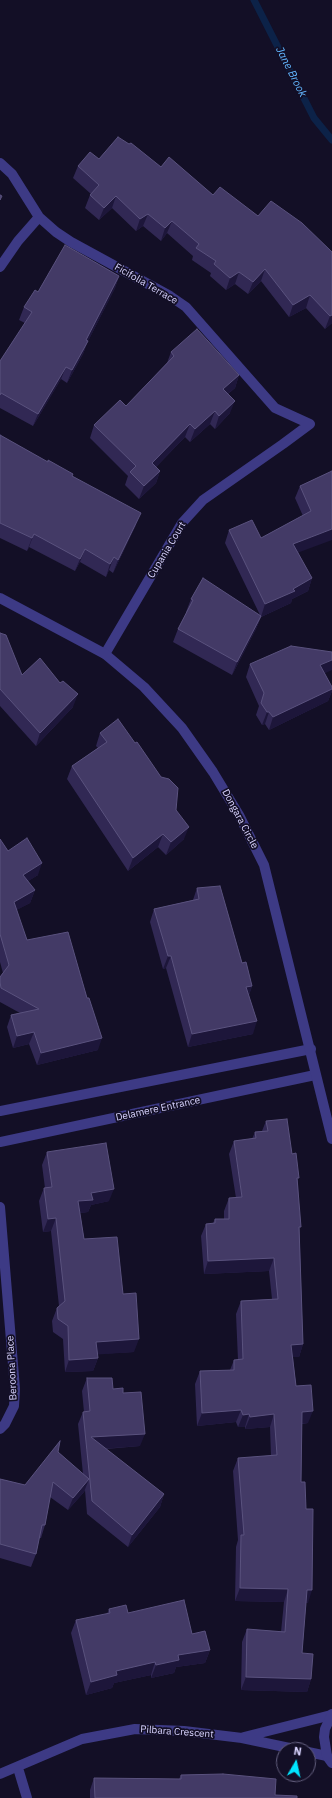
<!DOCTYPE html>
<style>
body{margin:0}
#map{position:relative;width:332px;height:1798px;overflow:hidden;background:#130f26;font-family:"IBM Plex Sans",sans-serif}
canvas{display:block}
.north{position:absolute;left:276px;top:1742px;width:40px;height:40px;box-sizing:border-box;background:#130f26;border:1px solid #625e7d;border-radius:50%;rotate:9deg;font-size:11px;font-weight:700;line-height:16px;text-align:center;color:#d9d4ff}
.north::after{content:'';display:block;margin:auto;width:14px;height:18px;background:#00e5ff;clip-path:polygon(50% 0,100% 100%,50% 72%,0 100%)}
</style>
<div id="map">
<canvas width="332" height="1798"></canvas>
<div class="north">N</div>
</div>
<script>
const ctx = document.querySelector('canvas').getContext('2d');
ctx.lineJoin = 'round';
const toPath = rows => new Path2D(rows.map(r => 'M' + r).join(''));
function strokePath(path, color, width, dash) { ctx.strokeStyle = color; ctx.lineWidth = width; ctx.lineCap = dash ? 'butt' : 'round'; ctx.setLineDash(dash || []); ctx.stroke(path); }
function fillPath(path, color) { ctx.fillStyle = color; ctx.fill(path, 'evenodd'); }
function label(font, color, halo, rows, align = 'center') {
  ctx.font = font + ' "IBM Plex Sans",sans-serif'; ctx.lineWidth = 3.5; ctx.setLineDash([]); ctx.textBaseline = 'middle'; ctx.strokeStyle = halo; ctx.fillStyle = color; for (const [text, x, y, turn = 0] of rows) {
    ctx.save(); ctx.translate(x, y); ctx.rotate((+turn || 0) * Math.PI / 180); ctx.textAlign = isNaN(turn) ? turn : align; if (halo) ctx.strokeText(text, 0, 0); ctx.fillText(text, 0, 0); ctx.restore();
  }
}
const stream = toPath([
 [254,0,314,118,332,140]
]);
const minor = toPath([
 [0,163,12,174,39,217,56,232,71,242,170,296,186,307,275,408,310,424,283,444,203,500,182,523,105,654],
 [0,267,18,241,39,217],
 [0,1111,311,1049],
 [0,1142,315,1075],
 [0,1207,15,1389,14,1406,5,1424,0,1429],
 [244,1737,331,1715],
 [308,1752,327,1756],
 [18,1768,27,1798],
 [0,1774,82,1739,135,1729,184,1731,242,1738,299,1750]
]);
const tertiary = toPath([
 [0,598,105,654,144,687,182,728,213,772,239,815,264,865,332,1139],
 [332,1714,325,1729,324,1737,327,1756,332,1763]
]);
const wall = toPath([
 [99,159,161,167,213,195,332,252,332,323,325,329,306,308,289,317,261,281,248,294,235,284,226,290,210,276,211,273,192,260,193,256,167,233,161,241,143,226,136,231,112,208,99,220,85,208,90,195,91,194,73,178,78,166],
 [119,276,115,288,88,341,83,354,67,383,61,379,33,426,0,408,0,361,25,323,19,320,24,307,38,292],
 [171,352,239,375,235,388,228,394,230,413,215,429,210,424,190,442,185,437,156,467,160,471,156,483,139,499,125,485,128,476,90,438,94,425,126,406,167,363],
 [0,435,72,476,136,525,113,573,109,570,106,577,80,562,75,571,29,547,27,551,0,538],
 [332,471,298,553,312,578,308,591,292,599,291,603,261,617,256,629,232,675,173,642,178,629,187,612,186,612,191,599,260,615,225,543,229,530,261,538,303,516,295,498,300,486],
 [0,633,22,675,73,707,36,746,0,706],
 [250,664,325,674,332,689,332,691,328,701,269,730,265,724,262,725,256,715,259,706,246,677],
 [100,733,176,810,184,839,166,855,158,847,128,871,67,779,72,766,98,748,96,746],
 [0,839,8,851,38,875,28,881,35,890,30,903,16,910,27,940,98,1050,37,1065,29,1044,13,1048,7,1027,11,1015,20,1013,0,1002,0,977,3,973,0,962],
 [197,888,242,963,252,986,249,995,253,1034,188,1047,166,968,163,969,150,922,154,909,193,900],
 [266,1121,292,1154,298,1182,303,1344,299,1357,293,1357,296,1386,308,1423,302,1424,301,1482,308,1603,306,1603,302,1653,311,1679,307,1692,241,1690,242,1642,247,1629,281,1632,284,1602,235,1601,236,1547,238,1540,233,1471,238,1458,271,1456,270,1427,245,1429,245,1427,238,1427,236,1422,197,1426,195,1384,200,1371,230,1370,234,1360,238,1360,236,1314,241,1301,272,1299,269,1271,204,1274,201,1236,206,1224,213,1223,215,1219,224,1219,224,1211,229,1198,236,1198,229,1154,234,1141,252,1139,255,1132,262,1131],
 [47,1152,109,1201,91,1205,88,1212,80,1213,84,1239,123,1294,134,1352,97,1354,98,1358,93,1371,65,1372,63,1339,53,1332,52,1321,57,1308,59,1306,51,1231,43,1232,39,1201,44,1188,45,1188,42,1165],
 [87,1378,123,1393,140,1446,106,1449,164,1494,160,1507,128,1547,87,1514,85,1490,84,1492,68,1510,50,1497,45,1525,41,1538,39,1538,36,1554,31,1567,0,1558,0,1479,25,1485,58,1452,83,1474,78,1424,83,1412,84,1412,82,1391],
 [109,1609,128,1613,192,1634,210,1650,205,1663,176,1667,174,1673,151,1678,151,1675,114,1683,112,1688,86,1695,71,1633,76,1620,107,1614],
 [181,1775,275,1795,297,1798,90,1798,90,1790,94,1778,179,1779]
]);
const shadedWall = toPath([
 [116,196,112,208,99,220,104,208],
 [148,214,143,226,136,231,140,219],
 [172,221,167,233,161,241,165,228],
 [265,269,261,281,248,294,253,282],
 [239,272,235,284,226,290,230,278],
 [119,276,115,288,82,353,86,340],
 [310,295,306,308,289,317,293,305],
 [332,315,332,323,325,329,330,316],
 [88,341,83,354,67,383,72,370],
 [66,367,61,379,33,426,38,414],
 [239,375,235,388,218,402,223,389],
 [235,401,230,413,215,429,219,416],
 [215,411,210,424,190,442,195,429],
 [190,424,185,437,147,476,152,463],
 [160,471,156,483,139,499,144,486],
 [141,513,136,525,113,573,118,560],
 [332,529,332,540,289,556,293,544],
 [34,534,29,547,27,551,32,538],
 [85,549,80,562,75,571,80,559],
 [114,557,109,570,106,577,110,564],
 [312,578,308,591,292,599,291,603,261,617,256,629,232,675,237,662,261,617,265,604],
 [332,660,332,670,315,678,320,665],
 [332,689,332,691,328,701,269,730,273,717],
 [78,694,73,707,36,746,40,733],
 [267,712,269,712,265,724,262,725],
 [189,827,184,839,166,855,171,842],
 [163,834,158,847,128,871,133,858],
 [42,863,38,875,19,887,23,875],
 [35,890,30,903,9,914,14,902],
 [168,956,171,956,166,968,163,969],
 [252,986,248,998,246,987],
 [257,1021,253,1034,188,1047,192,1034],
 [34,1032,29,1044,13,1048,17,1036],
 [102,1038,98,1050,37,1065,41,1053],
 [114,1189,109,1201,91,1205,88,1212,73,1214,78,1201,91,1193],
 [56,1218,51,1231,43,1232,48,1219],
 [274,1258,269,1271,204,1274,208,1261],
 [139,1339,134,1352,91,1355,96,1342],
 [303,1344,299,1357,287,1357,291,1345],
 [98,1358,93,1371,65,1372,69,1360],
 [241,1410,236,1422,197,1426,202,1413],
 [313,1411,308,1423,298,1424,302,1412],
 [249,1414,245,1427,238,1427,243,1415],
 [274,1414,270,1427,245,1429,250,1417],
 [145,1434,140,1446,86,1450,91,1437],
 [89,1479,84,1492,68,1510,73,1498],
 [164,1494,160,1507,128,1547,132,1535],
 [240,1588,288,1589,284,1602,235,1601],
 [307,1590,312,1590,308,1603,302,1602],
 [210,1650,205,1663,176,1667,174,1673,151,1678,156,1665,178,1655],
 [155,1662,151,1675,114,1683,112,1688,86,1695,91,1682,116,1671],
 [246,1677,311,1679,307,1692,241,1690]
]);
const building = toPath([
 [118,137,129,144,131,143,161,167,169,157,213,195,220,187,258,216,271,201,302,223,332,252,332,315,330,316,310,295,293,305,265,269,253,282,239,272,230,278,214,264,216,261,196,248,199,244,172,221,165,228,148,214,140,219,116,196,104,208,90,195,99,185,78,166,90,152,99,159,118,137],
 [0,195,2,196,0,200,0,195],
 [65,245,119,276,86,340,88,341,72,370,66,367,38,414,1,393,0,395,0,361,32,312,24,307,35,290,38,292,65,245],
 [197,329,239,375,223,389,235,401,219,416,215,411,195,429,190,424,152,463,160,471,144,486,130,472,136,466,94,425,120,400,126,406,174,356,171,352,197,329],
 [0,435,48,462,48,460,73,474,72,476,141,513,118,560,114,557,110,564,85,549,80,559,34,534,32,538,0,523,0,435],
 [332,471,332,529,293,544,312,578,293,589,295,591,265,604,229,530,252,520,261,538,311,511,300,486,332,471],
 [203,578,261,616,237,662,178,629,193,600,191,599,203,578],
 [0,633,6,635,22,675,40,658,60,683,63,681,78,694,40,733,0,689,0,633],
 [291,646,332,652,332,660,320,665,332,687,332,689,273,717,269,712,267,712,261,703,264,693,250,664,291,646],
 [118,719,135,743,137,742,161,777,169,779,178,788,176,810,189,827,171,842,163,834,133,858,72,766,107,742,100,733,118,719],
 [27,838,42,863,23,875,35,890,14,902,27,940,68,932,87,998,89,998,102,1038,41,1053,34,1032,17,1036,11,1015,39,1009,1,988,0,982,0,977,9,965,0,934,0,839,8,851,27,838],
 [220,886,242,963,246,962,252,986,246,987,257,1021,192,1034,171,956,168,956,154,909,199,899,197,888,220,886],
 [287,1119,292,1154,296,1153,299,1178,297,1178,301,1227,299,1227,303,1344,291,1345,296,1386,311,1385,313,1411,302,1412,301,1482,305,1482,306,1509,313,1509,312,1590,307,1590,302,1653,313,1654,311,1679,246,1677,247,1629,285,1632,288,1589,240,1588,241,1535,244,1535,238,1458,277,1455,274,1414,250,1417,249,1414,243,1415,241,1410,202,1413,200,1371,234,1370,234,1360,243,1359,241,1301,278,1299,274,1258,208,1261,206,1224,215,1223,215,1219,229,1219,229,1198,242,1197,234,1141,256,1138,255,1132,268,1131,266,1121,287,1119],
 [106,1143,114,1189,91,1193,93,1200,78,1201,84,1239,117,1237,123,1294,136,1293,139,1339,96,1342,98,1358,69,1360,68,1326,58,1319,57,1308,65,1301,56,1218,48,1219,44,1188,52,1187,47,1152,106,1143],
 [87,1378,112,1378,113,1389,123,1388,123,1393,141,1392,145,1434,91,1437,164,1494,132,1535,92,1501,83,1412,90,1411,87,1378],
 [60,1441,58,1452,89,1479,73,1498,53,1482,45,1525,42,1525,36,1554,0,1544,0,1479,25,1485,60,1441],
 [184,1600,192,1634,205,1631,210,1650,178,1655,179,1660,156,1665,155,1662,116,1671,117,1675,91,1682,76,1620,110,1613,109,1609,126,1605,128,1613,184,1600],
 [223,1774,276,1779,275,1795,297,1796,297,1798,95,1798,94,1778,181,1779,181,1775,223,1774]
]);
const streetNames = [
 ["Ficifolia Terrace",146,284,30],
 ["Cupania Court",167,550,-59],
 ["Dongara Circle",240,819,62],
 ["Delamere Entrance",158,1109,-12],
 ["Beroona Place",12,1368,-93],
 ["Pilbara Crescent",177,1732,4]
];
const waterNames = [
 ["Jane Brook",291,72,63]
];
strokePath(stream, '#0c2248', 7);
strokePath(minor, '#3d3a85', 10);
strokePath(tertiary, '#3d3a85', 10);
fillPath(wall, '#312854');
fillPath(shadedWall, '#1d163a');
fillPath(building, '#433a66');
strokePath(building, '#5a527e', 1);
label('10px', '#d9d4ff', '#130f26', streetNames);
label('italic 11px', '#62b6ff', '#130f26', waterNames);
</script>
